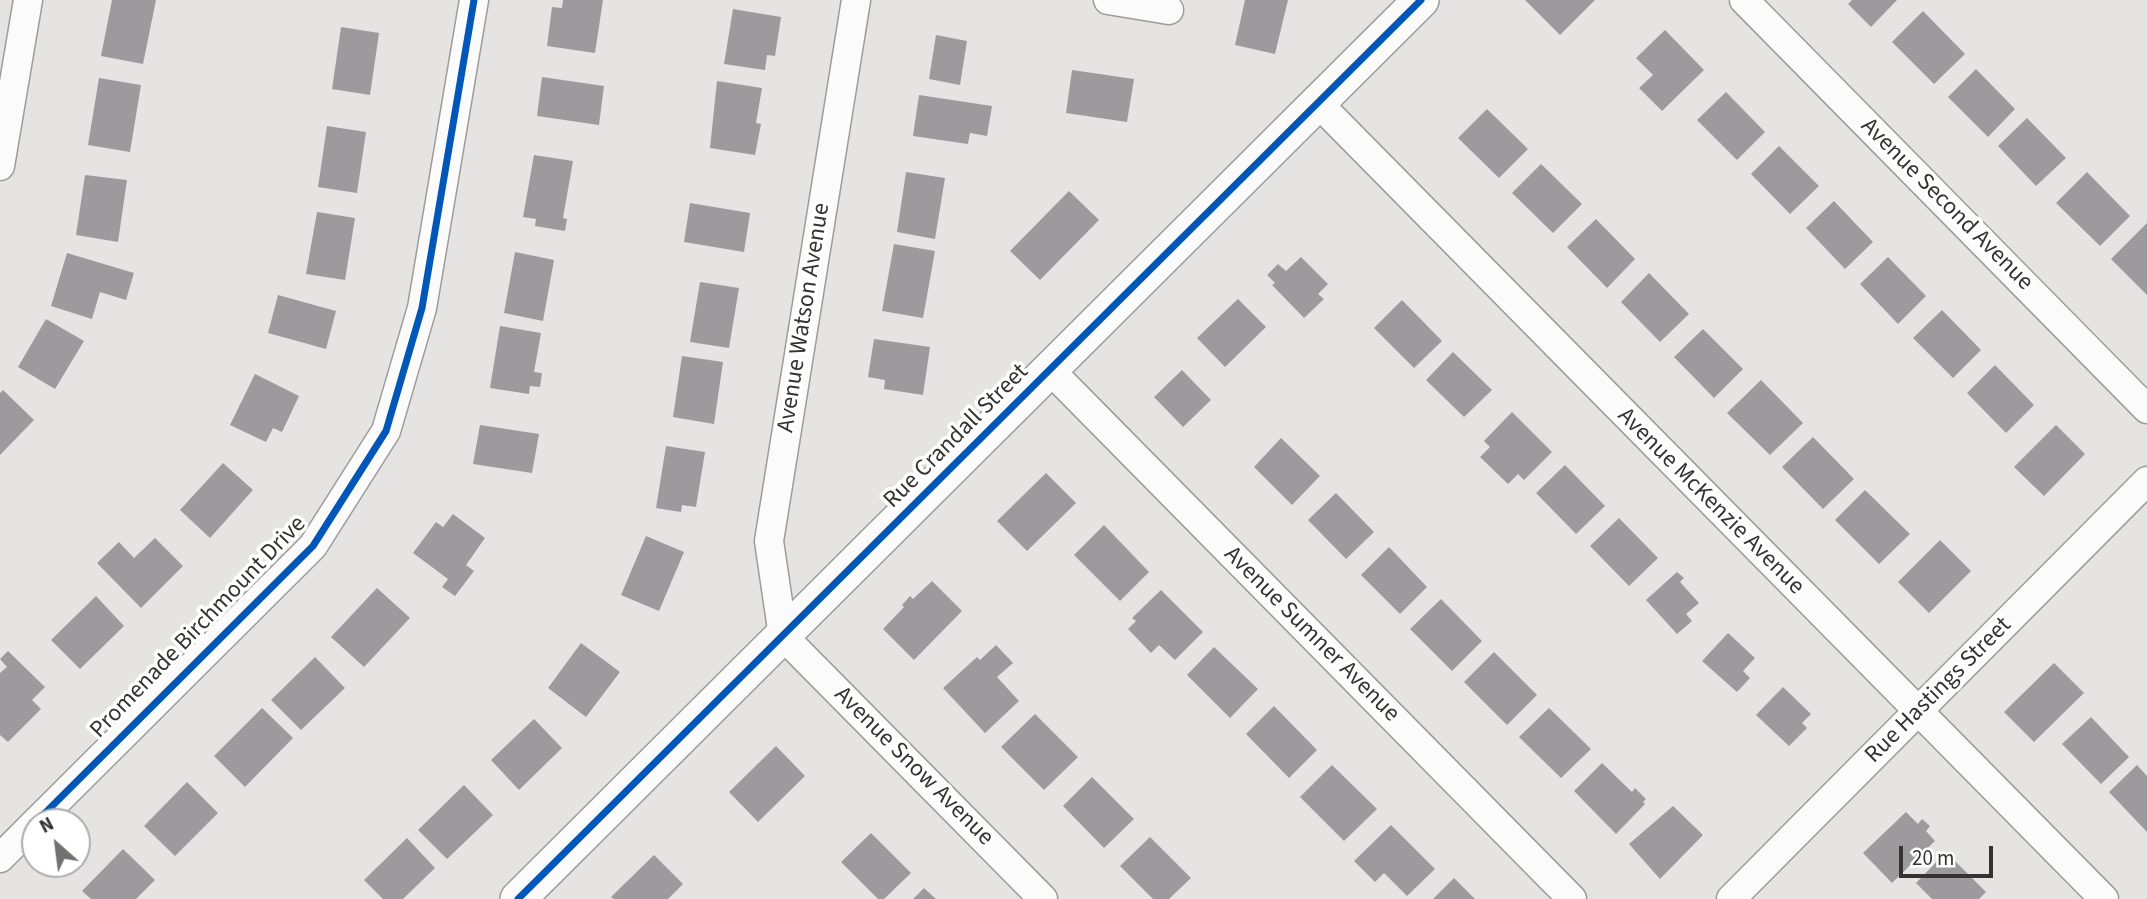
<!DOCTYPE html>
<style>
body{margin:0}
#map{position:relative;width:2147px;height:899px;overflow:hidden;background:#e6e4e2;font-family:"Source Sans 3",sans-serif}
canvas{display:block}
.north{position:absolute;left:21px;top:808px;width:70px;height:70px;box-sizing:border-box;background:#fff;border:2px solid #aeadad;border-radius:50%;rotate:332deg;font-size:19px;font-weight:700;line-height:28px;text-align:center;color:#343331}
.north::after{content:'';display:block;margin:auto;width:24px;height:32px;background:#72716f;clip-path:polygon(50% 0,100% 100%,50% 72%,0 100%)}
.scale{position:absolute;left:1899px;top:846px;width:94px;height:32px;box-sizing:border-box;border:4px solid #343331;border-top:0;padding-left:9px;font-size:21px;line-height:24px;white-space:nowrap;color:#343331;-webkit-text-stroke:5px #fff;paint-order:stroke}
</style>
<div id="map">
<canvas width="2147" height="899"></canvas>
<div class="north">N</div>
<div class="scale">20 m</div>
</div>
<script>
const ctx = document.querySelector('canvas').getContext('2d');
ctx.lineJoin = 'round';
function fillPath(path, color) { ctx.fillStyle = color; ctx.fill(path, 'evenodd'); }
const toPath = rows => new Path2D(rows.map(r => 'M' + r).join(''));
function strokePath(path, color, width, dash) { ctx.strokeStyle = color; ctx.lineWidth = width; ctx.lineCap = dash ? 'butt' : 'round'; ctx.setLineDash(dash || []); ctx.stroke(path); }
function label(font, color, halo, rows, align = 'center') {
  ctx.font = font + ' "Source Sans 3",sans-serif'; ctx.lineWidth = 7; ctx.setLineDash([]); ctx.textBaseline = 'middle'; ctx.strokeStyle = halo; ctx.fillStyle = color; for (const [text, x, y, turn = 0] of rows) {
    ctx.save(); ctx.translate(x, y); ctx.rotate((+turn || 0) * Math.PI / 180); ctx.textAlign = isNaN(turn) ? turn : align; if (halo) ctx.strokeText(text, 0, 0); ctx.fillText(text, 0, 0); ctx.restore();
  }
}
const building = toPath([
 [112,0,156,0,143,64,101,56],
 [563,0,603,0,595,53,547,46,552,7,562,8],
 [1245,0,1288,0,1275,54,1235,45],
 [1525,0,1595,0,1560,35],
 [1852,0,1897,0,1871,27,1848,4],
 [733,9,781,17,775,56,767,55,765,70,724,64],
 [1923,11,1965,54,1934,84,1892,42],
 [341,27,379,33,370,95,332,89],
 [1665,30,1704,70,1662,111,1639,88,1653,75,1636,58],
 [936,35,967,41,960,85,929,79],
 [1976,69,2015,109,1988,137,1948,97],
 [1072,70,1134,79,1127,122,1066,113],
 [542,77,604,86,599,125,537,116],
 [99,78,141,85,130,152,88,145],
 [717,81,762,88,756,123,761,124,755,155,710,148],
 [1726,92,1765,132,1737,160,1697,120],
 [919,95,992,106,987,136,970,133,968,144,913,136],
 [1487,109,1528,149,1499,178,1458,138],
 [2027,118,2066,158,2036,186,1998,146],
 [327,126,366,132,357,193,318,187],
 [1779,146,1819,186,1790,214,1751,174],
 [534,155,573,161,563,218,567,219,565,231,535,226,536,219,523,217],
 [1541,164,1582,204,1553,233,1512,193],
 [906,172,945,178,935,239,897,232],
 [2087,172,2130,216,2100,246,2056,203],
 [85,175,127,180,118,242,76,235],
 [1069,191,1099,220,1040,280,1010,251],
 [1834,201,1873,242,1845,269,1806,228],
 [690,203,750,213,744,252,684,242],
 [317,212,355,218,345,280,306,274],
 [1596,219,1635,259,1607,288,1567,247],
 [2147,223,2147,295,2111,259],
 [894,244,935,251,923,318,882,311],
 [515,252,554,260,543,321,504,313],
 [67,253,134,273,126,300,100,292,92,319,51,306],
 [1301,257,1328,284,1318,294,1324,299,1304,318,1272,285,1275,283,1267,275,1278,264,1286,271],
 [1888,257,1926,296,1898,324,1860,284],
 [1649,273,1689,314,1660,342,1621,302],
 [700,282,739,288,729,348,690,342],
 [278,295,336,311,326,349,268,333],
 [1238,299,1266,327,1225,367,1197,338],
 [1402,300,1442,341,1414,368,1374,328],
 [1942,310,1981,350,1953,378,1913,338],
 [46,319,84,341,55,389,18,367],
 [500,326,541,333,534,372,542,373,540,387,530,386,529,394,490,388],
 [1703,329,1743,369,1714,398,1674,357],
 [874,339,930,347,923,395,884,389,885,380,868,377],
 [1453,352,1492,390,1464,417,1426,380],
 [682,356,723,362,714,424,673,417],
 [1995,365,2034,405,2006,433,1967,393],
 [1182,370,1211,400,1183,427,1154,397],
 [255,374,299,396,282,432,273,428,266,442,230,425],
 [1761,380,1803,423,1770,455,1727,413],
 [3,390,34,420,0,455,0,393],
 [1512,412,1552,452,1524,480,1518,474,1508,484,1480,457,1490,447,1484,441],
 [480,425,539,434,532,473,473,464],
 [2056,425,2085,454,2044,496,2014,467],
 [1813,437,1854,479,1823,509,1782,467],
 [1281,438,1320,476,1292,505,1254,467],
 [666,446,705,452,696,507,682,505,681,512,656,508],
 [223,463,253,490,210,538,180,510],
 [1565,465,1605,506,1576,534,1536,493],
 [1046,473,1076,503,1027,551,997,521],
 [1865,490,1910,534,1879,564,1835,520],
 [1336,493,1374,532,1346,559,1308,520],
 [453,514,485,538,466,565,474,571,455,596,442,587,448,579,413,553,436,522,443,527],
 [1619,518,1658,558,1629,586,1590,546],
 [1104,525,1149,572,1120,601,1074,555],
 [646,536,684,552,659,611,621,595],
 [155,538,183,566,141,608,97,563,119,542,134,558],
 [1940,540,1971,571,1929,613,1898,582],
 [1389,547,1427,587,1400,614,1361,575],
 [1677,572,1684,578,1680,582,1699,603,1686,614,1692,621,1677,634,1646,600],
 [932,581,962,611,914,660,883,629,904,607,902,605,910,596,913,599],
 [377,588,410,618,364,667,331,637],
 [1161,590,1203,632,1175,660,1159,645,1151,653,1128,629,1136,621,1132,618],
 [96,596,124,626,80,669,51,640],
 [1441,599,1482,641,1452,671,1410,629],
 [1728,633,1755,658,1743,671,1750,678,1737,692,1702,661],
 [581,643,620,672,586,717,548,688],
 [996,645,1013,663,997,677,1019,701,985,733,943,688,977,657,980,660],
 [1214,647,1258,689,1230,718,1187,675],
 [8,651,45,687,32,700,41,709,8,742,0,735,0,673,7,667,0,659],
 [1494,652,1537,695,1507,725,1464,682],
 [315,657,345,688,301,730,271,700],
 [2054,663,2084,693,2034,742,2004,712],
 [1783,687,1811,714,1802,723,1807,728,1789,746,1756,715],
 [1274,706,1317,750,1289,778,1246,734],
 [262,708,293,738,245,787,214,756],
 [1549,708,1591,749,1561,778,1519,737],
 [1035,714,1078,757,1044,790,1001,747],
 [2091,717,2129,757,2101,784,2062,744],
 [534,719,562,748,519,790,491,760],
 [776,746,805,776,758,822,729,792],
 [1602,763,1632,792,1635,788,1646,799,1643,802,1645,804,1616,834,1574,791],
 [1332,765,1377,809,1344,841,1300,797],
 [2137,765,2147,776,2147,832,2109,792],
 [1092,777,1134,819,1104,848,1063,806],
 [187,782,218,813,175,856,144,826],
 [464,785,493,815,447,859,418,830],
 [1673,806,1703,835,1660,879,1629,844],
 [1906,812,1918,824,1922,819,1930,826,1926,831,1935,841,1892,883,1863,853],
 [1391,825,1435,869,1407,896,1384,873,1375,882,1354,861],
 [871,833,911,873,884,899,878,899,841,862],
 [1150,837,1191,878,1169,899,1153,899,1120,866],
 [407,838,435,868,403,899,383,899,364,880],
 [123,849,155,880,136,899,91,899,82,891],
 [1946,852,1986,892,1979,899,1932,899,1916,883],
 [654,855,683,884,668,899,614,899,611,897],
 [1454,878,1475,899,1433,899],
 [924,888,936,899,913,899]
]);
const minor = toPath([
 [856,0,769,541,783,636,1043,899],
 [1108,0,1169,10],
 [1744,0,2147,409],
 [1318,103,2104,899],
 [0,166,28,0],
 [1051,371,1572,899],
 [36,822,313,546,386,431,422,308,474,0],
 [0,858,35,823],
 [1731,899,2147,481]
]);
const tertiary = toPath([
 [518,899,1421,0]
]);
const cycleway = toPath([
 [36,822,313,546,386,431,422,308,474,0],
 [518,899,1421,0]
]);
const streetNames = [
 ["Avenue Second Avenue",1946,205,45],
 ["Avenue Watson Avenue",805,318,-81],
 ["Rue Crandall Street",957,437,-45],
 ["Avenue McKenzie Avenue",1710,502,45],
 ["Promenade Birchmount Drive",199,628,-46],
 ["Avenue Sumner Avenue",1311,635,45],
 ["Rue Hastings Street",1939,691,-45],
 ["Avenue Snow Avenue",913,767,45]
];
fillPath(building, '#9d9a9e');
strokePath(minor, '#9d9c9a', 31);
strokePath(tertiary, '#9d9c9a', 38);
strokePath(minor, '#fbfbfb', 28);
strokePath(tertiary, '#fbfbfb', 35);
strokePath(cycleway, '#0057b8', 7);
label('24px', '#343331', '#fff', streetNames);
</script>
